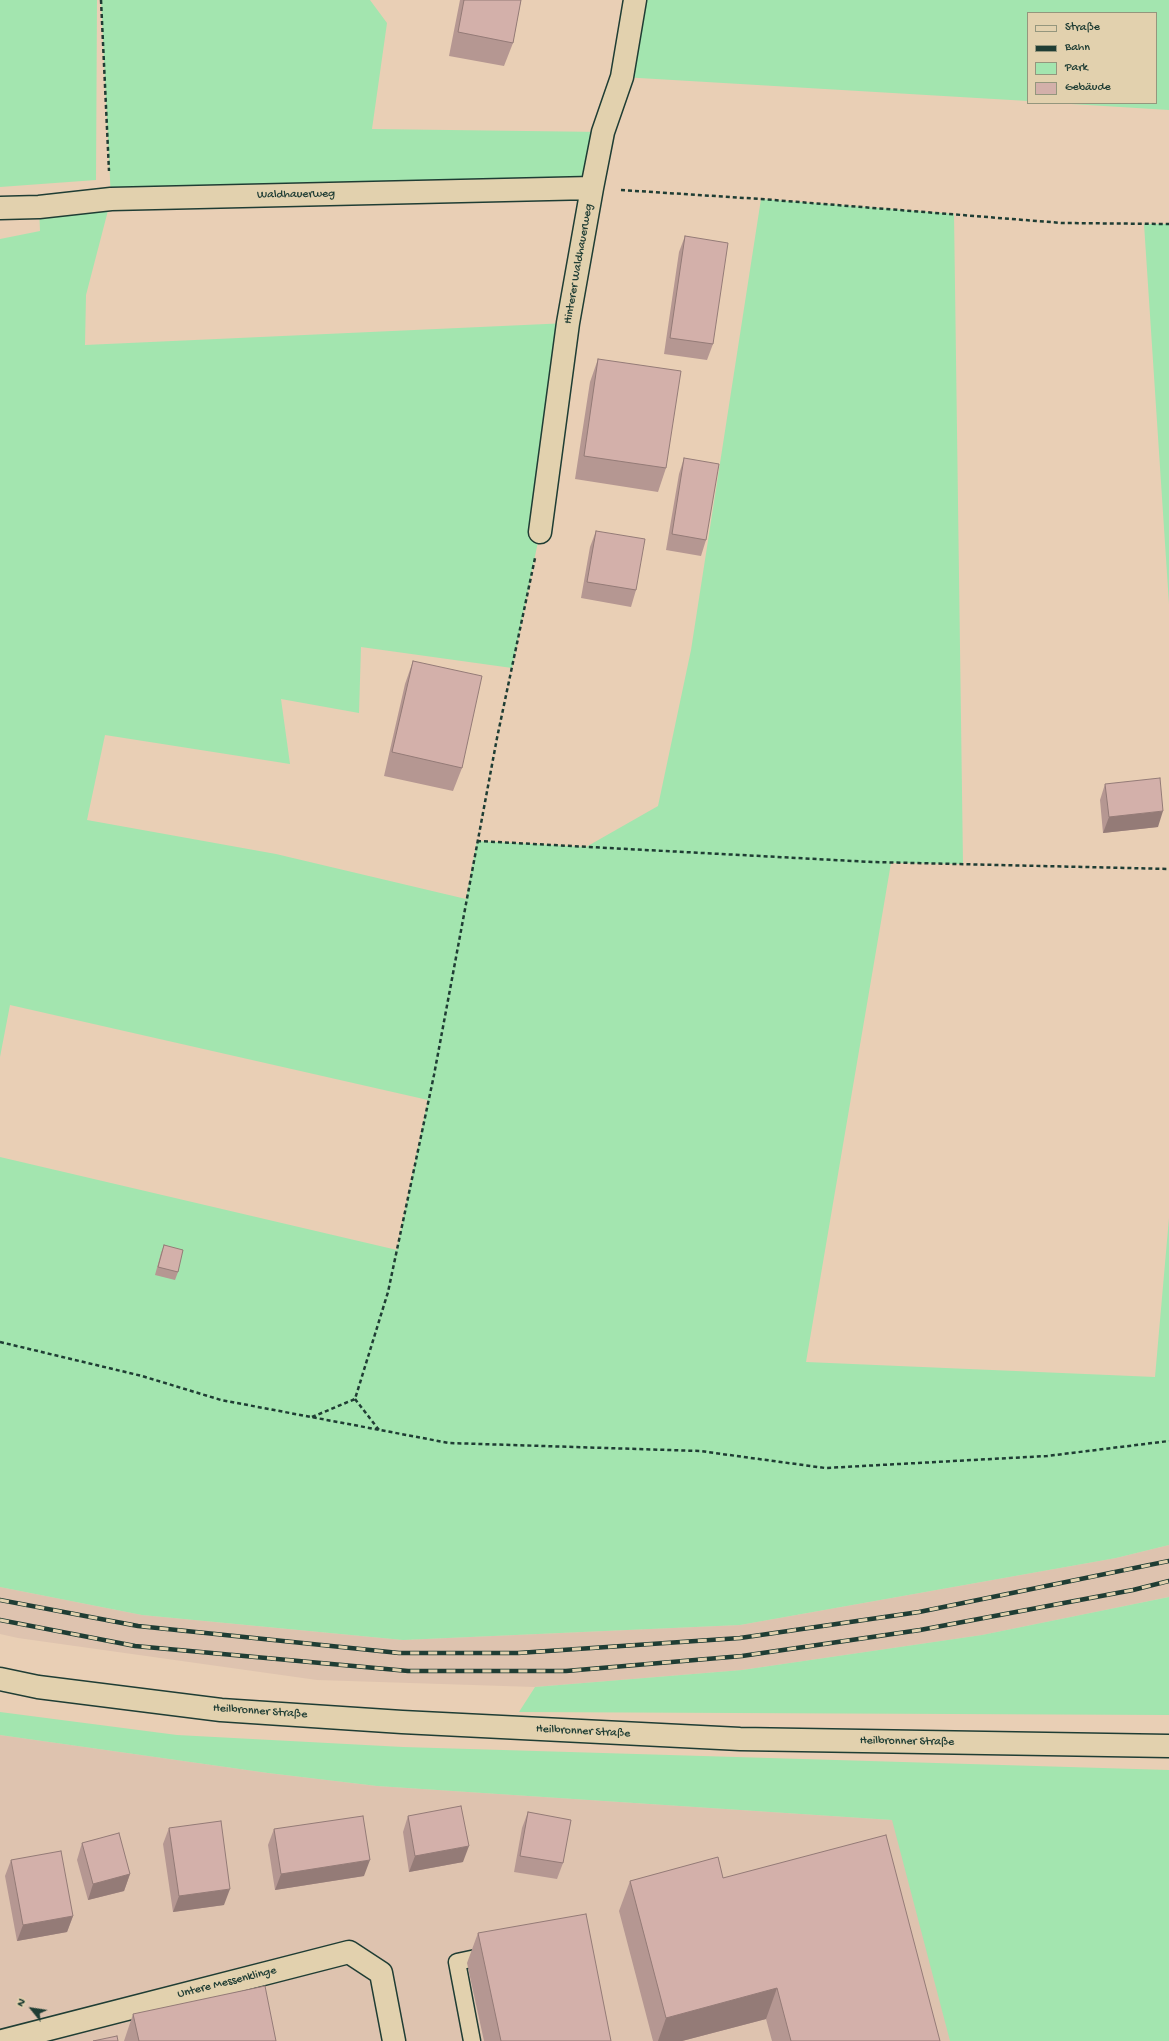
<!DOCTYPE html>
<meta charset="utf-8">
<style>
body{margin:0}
#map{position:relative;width:1169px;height:2041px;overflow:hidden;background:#e9cfb5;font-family:"Gochi Hand",sans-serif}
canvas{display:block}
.legend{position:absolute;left:1027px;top:12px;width:130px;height:92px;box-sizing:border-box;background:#e2d1ae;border:1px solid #94967d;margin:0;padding:5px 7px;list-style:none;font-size:12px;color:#1f3d34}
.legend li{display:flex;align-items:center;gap:8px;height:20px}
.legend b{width:20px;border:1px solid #94967d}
.north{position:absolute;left:12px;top:1989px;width:40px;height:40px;-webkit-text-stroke:3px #e2d1ae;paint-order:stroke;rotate:300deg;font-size:11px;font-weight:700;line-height:16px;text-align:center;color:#1f3d34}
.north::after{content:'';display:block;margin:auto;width:14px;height:18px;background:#1f3d34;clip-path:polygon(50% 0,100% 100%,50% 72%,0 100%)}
</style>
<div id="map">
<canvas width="1169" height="2041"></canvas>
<ul class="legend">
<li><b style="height:5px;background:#e2d1ae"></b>Straße</li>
<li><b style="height:5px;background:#1f3d34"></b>Bahn</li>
<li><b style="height:11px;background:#a3e5af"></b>Park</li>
<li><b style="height:11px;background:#d3b0aa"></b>Gebäude</li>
</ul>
<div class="north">N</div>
</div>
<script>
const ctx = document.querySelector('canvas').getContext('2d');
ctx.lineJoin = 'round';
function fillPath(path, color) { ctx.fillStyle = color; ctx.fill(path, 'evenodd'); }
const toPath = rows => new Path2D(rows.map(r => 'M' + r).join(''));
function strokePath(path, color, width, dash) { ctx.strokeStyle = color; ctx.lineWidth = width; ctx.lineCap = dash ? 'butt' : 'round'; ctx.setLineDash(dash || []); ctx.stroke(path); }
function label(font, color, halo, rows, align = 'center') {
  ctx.font = font + ' "Gochi Hand",sans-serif'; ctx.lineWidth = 3; ctx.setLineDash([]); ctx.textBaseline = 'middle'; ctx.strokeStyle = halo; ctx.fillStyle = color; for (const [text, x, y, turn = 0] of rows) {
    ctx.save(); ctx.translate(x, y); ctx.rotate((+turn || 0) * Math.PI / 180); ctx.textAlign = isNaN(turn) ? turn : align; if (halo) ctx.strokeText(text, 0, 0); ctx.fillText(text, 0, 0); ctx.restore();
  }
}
const built = toPath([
 [1169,1545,1169,1597,1154,1600,982,1635,742,1670,535,1687,317,1680,18,1638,0,1634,0,1587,142,1615,403,1640,740,1625,1116,1558],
 [0,1735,268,1773,377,1786,892,1820,1169,2041,0,2041]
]);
const green = toPath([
 [0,0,97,0,96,180,0,187],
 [101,0,370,0,387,23,372,129,603,132,592,188,111,199,86,295,85,345,568,323,540,532,512,668,361,647,359,713,281,699,290,764,105,735,87,820,276,854,466,899,477,841,586,847,658,806,691,650,761,199,954,214,963,864,891,863,806,1362,1155,1377,1169,1218,1169,1545,1116,1558,740,1625,403,1640,142,1615,0,1587,0,1157,397,1250,428,1100,10,1005,0,1057,0,239,40,231,39,207,111,199],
 [635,0,1169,0,1169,110,1055,103,1156,103,1156,13,1028,13,1028,101,622,77],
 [1144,224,1169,224,1169,604],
 [1169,1597,1169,1715,519,1712,535,1687,742,1670,982,1635],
 [0,1712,177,1735,403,1747,1169,1770,1169,2041,950,2041,892,1820,377,1786,268,1773,0,1735]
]);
const path = toPath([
 [101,0,109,171],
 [621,190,761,199,1062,223,1169,224],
 [477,841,872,862,1169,869],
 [0,1342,142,1376,221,1400,449,1443,700,1451,825,1468,1047,1456,1169,1441],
 [355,1399,379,1430],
 [312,1417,355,1399,388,1292,434,1075,497,738,535,558]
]);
const lane = toPath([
 [472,2041,457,1962,490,1955]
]);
const street = toPath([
 [0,208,39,207,111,199,592,188],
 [540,532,568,323,592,188,603,132,622,77,635,0],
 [2,2041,349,1952,381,1973,394,2041]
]);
const secondary = toPath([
 [0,1679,38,1687,221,1710,402,1722,740,1739,1169,1746]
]);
const rail = toPath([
 [0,1600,138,1626,399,1653,518,1653,740,1638,919,1612,1169,1561],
 [0,1620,135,1646,408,1671,566,1671,742,1656,920,1630,1133,1590,1169,1581]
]);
const wall = toPath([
 [460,0,521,0,513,43,504,66,449,56],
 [685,236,713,344,707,360,664,354,679,252],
 [598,359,666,468,658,492,575,479,590,382],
 [684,458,706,540,701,556,666,550,679,474],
 [596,531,636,590,631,607,581,598,590,547],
 [413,661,462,768,453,791,384,776,405,684],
 [1105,784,1158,827,1103,833,1100,800],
 [164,1245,178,1272,175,1280,155,1275,161,1253],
 [528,1812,563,1863,557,1879,514,1872,522,1828],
 [408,1816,463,1862,409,1872,403,1832],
 [169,1828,224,1905,173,1912,163,1844],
 [274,1829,364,1876,275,1890,268,1845],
 [82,1843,130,1874,124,1891,88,1900,77,1860],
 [11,1860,73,1916,67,1932,17,1941,5,1876],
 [723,1878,940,2041,772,2041,766,2019,682,2041,653,2041,619,1911,630,1881],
 [478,1933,611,2041,484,2041,467,1963],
 [133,2014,276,2041,124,2041]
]);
const shadedWall = toPath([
 [1163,811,1158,827,1103,833,1109,817],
 [469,1846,463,1862,409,1872,415,1856],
 [370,1860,364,1876,275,1890,281,1874],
 [130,1874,124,1891,88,1900,93,1884],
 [230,1889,224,1905,173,1912,179,1896],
 [73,1916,67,1932,17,1941,23,1925],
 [777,1988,766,2019,682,2041,658,2041,666,2018]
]);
const building = toPath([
 [464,0,521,0,513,43,458,32,464,0],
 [685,236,728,243,713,344,670,338,685,236],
 [598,359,681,371,666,468,584,456,598,359],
 [684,458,719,464,706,540,672,534,684,458],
 [596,531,645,539,636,590,587,582,596,531],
 [413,661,482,676,462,768,392,752,413,661],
 [1160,778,1163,811,1109,817,1105,784,1160,778],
 [164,1245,183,1250,178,1272,158,1267,164,1245],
 [461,1806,469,1846,415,1856,408,1816,461,1806],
 [528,1812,571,1820,563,1863,520,1856,528,1812],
 [363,1816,370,1860,281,1874,274,1829,363,1816],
 [221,1821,230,1889,179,1896,169,1828,221,1821],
 [119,1833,130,1874,93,1884,82,1843,119,1833],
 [886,1835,940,2041,791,2041,777,1988,666,2018,630,1881,718,1857,723,1878,886,1835],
 [61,1851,73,1916,23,1925,11,1860,61,1851],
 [586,1914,611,2041,501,2041,478,1933,586,1914],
 [265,1986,276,2041,139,2041,133,2014,265,1986],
 [117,2036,118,2041,93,2041,117,2036]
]);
const streetNames = [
 ["Waldhauerweg",296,195,-1],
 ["Hinterer Waldhauerweg",579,264,-80],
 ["Heilbronner Straße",260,1712,4],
 ["Heilbronner Straße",583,1732,3],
 ["Heilbronner Straße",907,1742,1],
 ["Untere Messenklinge",227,1983,-14]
];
fillPath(built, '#dec3af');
fillPath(green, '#a3e5af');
strokePath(lane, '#1f3d34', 19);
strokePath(street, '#1f3d34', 25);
strokePath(secondary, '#1f3d34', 25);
strokePath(path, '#1f3d34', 2.5, [4, 3]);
strokePath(lane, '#e2d1ae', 16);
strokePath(street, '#e2d1ae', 22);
strokePath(secondary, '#e2d1ae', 22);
strokePath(rail, '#1f3d34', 4.5);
strokePath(rail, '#e2d1ae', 3, [9]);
fillPath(wall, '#b59792');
fillPath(shadedWall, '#947b77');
fillPath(building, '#d3b0aa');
strokePath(building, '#947b77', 1);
label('12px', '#1f3d34', '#e2d1ae', streetNames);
</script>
